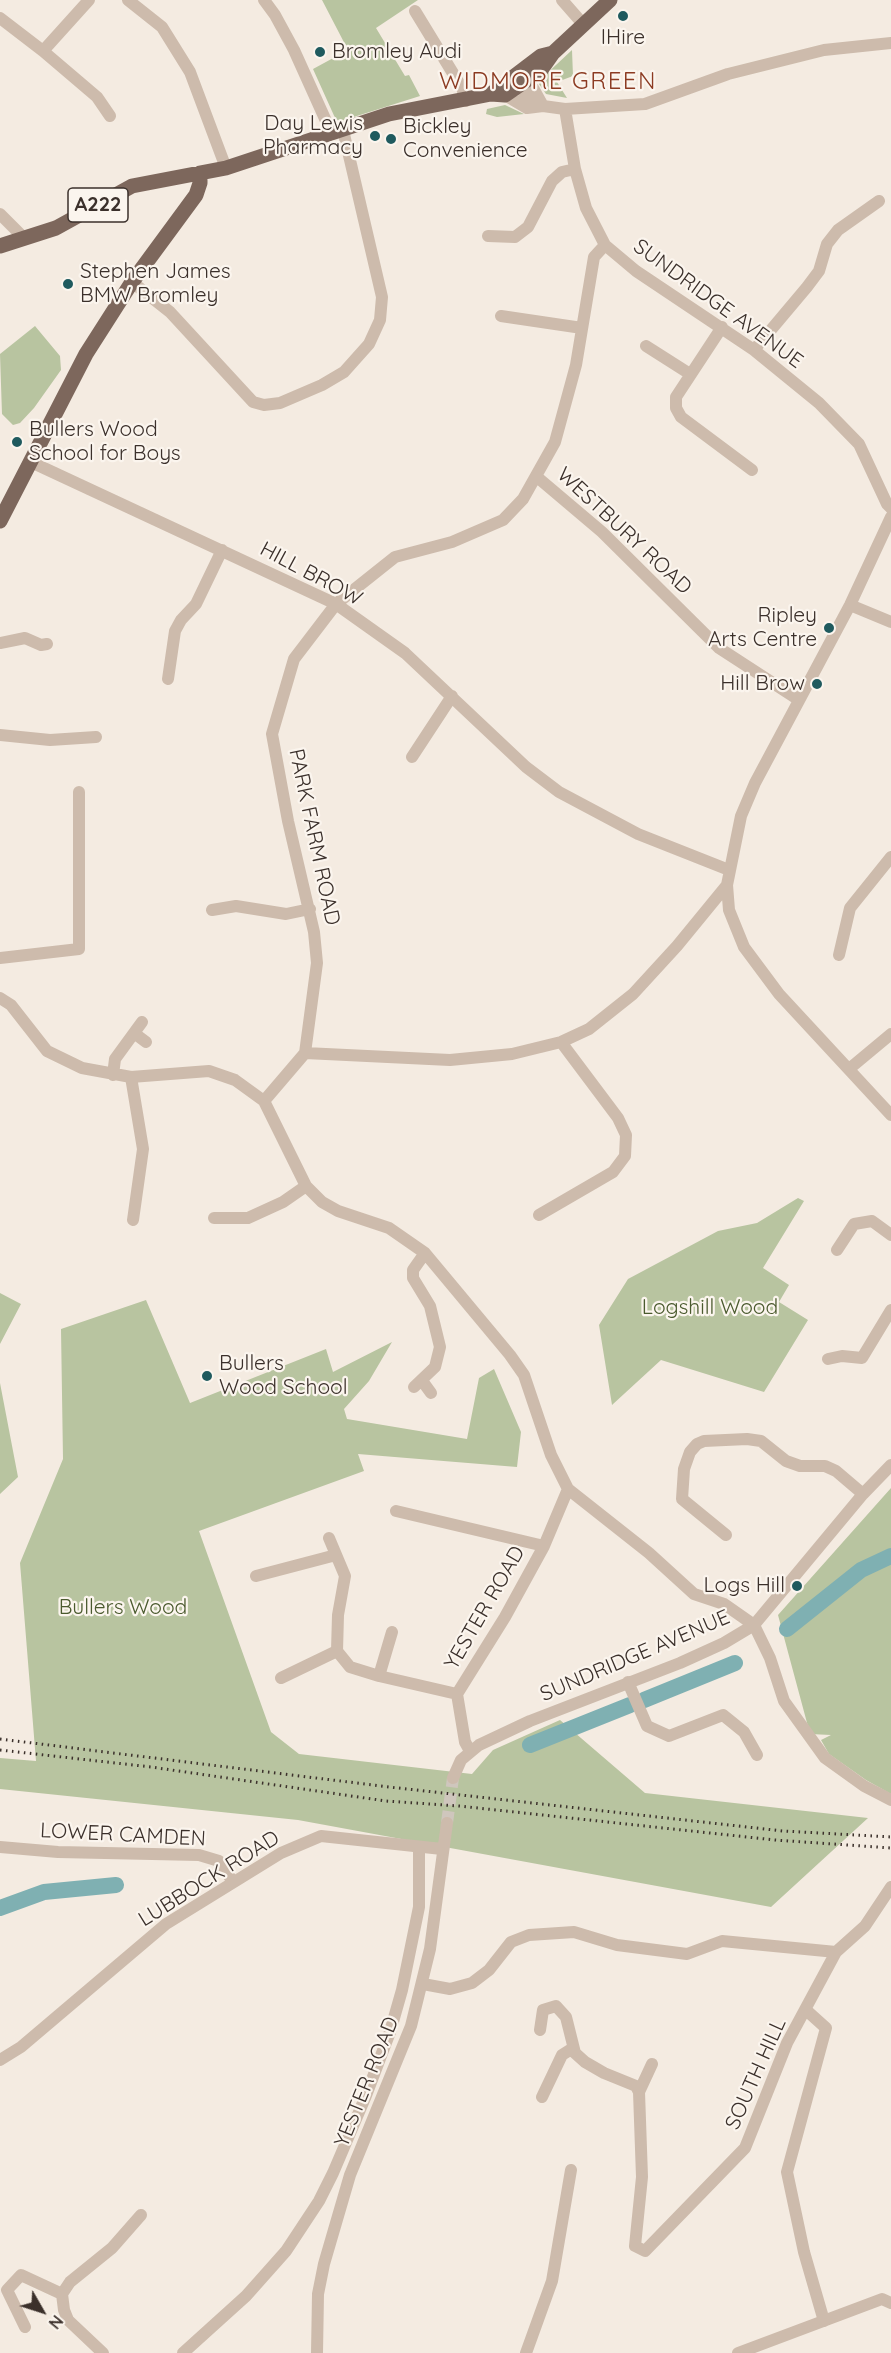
<!DOCTYPE html>
<style>
body{margin:0}
#map{position:relative;width:891px;height:2353px;overflow:hidden;background:#f4ebe1;font-family:Quicksand,sans-serif}
canvas{display:block}
.north{position:absolute;left:12px;top:2281px;width:60px;height:60px;-webkit-text-stroke:4px #fbf5ee;paint-order:stroke;rotate:129deg;font-size:16px;font-weight:700;line-height:24px;text-align:center;color:#3b302b}
.north::after{content:'';display:block;margin:auto;width:21px;height:27px;background:#3b302b;clip-path:polygon(50% 0,100% 100%,50% 72%,0 100%)}
</style>
<div id="map">
<canvas width="891" height="2353"></canvas>
<div class="north">N</div>
</div>
<script>
const ctx = document.querySelector('canvas').getContext('2d');
ctx.lineJoin = 'round';
function fillPath(path, color) { ctx.fillStyle = color; ctx.fill(path, 'evenodd'); }
const toPath = rows => new Path2D(rows.map(r => 'M' + r).join(''));
function strokePath(path, color, width, dash) { ctx.strokeStyle = color; ctx.lineWidth = width; ctx.lineCap = dash ? 'butt' : 'round'; ctx.setLineDash(dash || []); ctx.stroke(path); }
function label(font, color, halo, rows, align = 'center') {
  ctx.font = font + ' Quicksand,sans-serif'; ctx.lineWidth = 4.5; ctx.setLineDash([]); ctx.textBaseline = 'middle'; ctx.strokeStyle = halo; ctx.fillStyle = color; for (const [text, x, y, turn = 0] of rows) {
    ctx.save(); ctx.translate(x, y); ctx.rotate((+turn || 0) * Math.PI / 180); ctx.textAlign = isNaN(turn) ? turn : align; if (halo) ctx.strokeText(text, 0, 0); ctx.fillText(text, 0, 0); ctx.restore();
  }
}
const green = toPath([
 [322,0,418,0,376,28,405,76,409,75,420,96,341,121,336,120,313,69,348,50],
 [572,50,573,76,557,82,567,98,546,94,539,84,541,79],
 [505,105,524,114,497,117,486,114,487,109],
 [35,326,60,356,61,370,34,408,20,423,13,425,2,414,0,354],
 [798,1198,804,1201,763,1268,789,1285,779,1302,808,1320,764,1392,661,1360,612,1405,599,1325,628,1279,718,1231,757,1223],
 [0,1293,21,1304,0,1344],
 [146,1300,190,1403,326,1349,333,1372,392,1342,369,1381,344,1409,347,1419,467,1439,479,1378,494,1369,521,1432,517,1467,358,1454,364,1471,199,1531,271,1732,299,1754,472,1774,493,1750,560,1720,645,1793,868,1818,771,1907,298,1820,0,1789,0,1758,36,1761,20,1563,63,1459,61,1329],
 [0,1383,18,1477,0,1494],
 [891,1488,891,1794,866,1780,829,1754,821,1740,831,1735,810,1734,778,1615]
]);
const river = toPath([
 [787,1629,861,1570,891,1556],
 [644,1700,735,1663],
 [530,1745,630,1705],
 [0,1908,44,1892,116,1885]
]);
const minorTunnel = toPath([
 [447,1823,453,1778]
]);
const minor = toPath([
 [128,0,162,27,190,72,226,168],
 [264,0,275,15,294,50,331,132],
 [562,0,583,24],
 [415,11,462,88,466,101],
 [0,18,43,51,89,0],
 [43,51,97,97,110,116],
 [520,78,533,88,543,106],
 [524,83,524,94,535,107],
 [505,95,527,108,543,106,565,109,645,104,728,74,824,50,891,43],
 [565,109,575,169,586,208,605,245,636,271,754,350,819,403,859,444,887,504,891,508],
 [0,214,24,238],
 [488,236,515,237,528,227,552,181,562,172,575,169],
 [132,282,170,312,253,402,264,405,280,403,322,385,344,372,369,344,380,320,382,297,343,130],
 [501,316,582,328],
 [722,327,676,397,676,408,681,417,752,470],
 [646,346,690,374],
 [754,350,807,287,819,271,827,244,838,230,879,201],
 [31,462,336,604,405,653,526,767,559,792,638,834,729,870],
 [537,477,602,532,719,648,799,700],
 [891,517,850,605,755,783,741,816,727,885,729,910,744,947,779,994,891,1115],
 [850,605,891,622],
 [0,643,25,638,41,645,47,644],
 [168,679,175,631,181,620,196,604,222,550],
 [0,735,50,740,96,737],
 [412,757,452,696],
 [212,910,236,906,286,914,310,909],
 [839,955,850,908,891,857],
 [0,958,79,949,79,792],
 [0,998,11,1005,47,1051,82,1068,131,1077,209,1071,235,1080,264,1101,306,1186,322,1202,338,1211,389,1228,425,1253,510,1355,524,1375,551,1455,568,1489,649,1553,694,1594,724,1604,754,1625,770,1658,784,1701,825,1758,864,1786,891,1800],
 [134,1033,146,1042],
 [305,1053,450,1060,512,1054,561,1042,589,1029,633,994,677,946,727,885],
 [849,1069,891,1034],
 [113,1075,115,1059,142,1022],
 [131,1077,143,1149,133,1220],
 [264,1101,305,1053,317,963,314,932,288,821,272,734,294,659,336,604,395,557,452,542,503,520,523,499,555,442,576,365,594,257,605,245],
 [539,1215,613,1172,625,1156,626,1135,618,1118,561,1042],
 [214,1218,248,1218,283,1202,306,1186],
 [837,1250,854,1224,872,1221,891,1235],
 [828,1359,842,1356,862,1358,891,1310],
 [423,1382,431,1393],
 [414,1387,435,1367,440,1347,430,1306,413,1278,413,1270,425,1253],
 [396,1511,544,1546],
 [726,1535,682,1499,684,1469,690,1452,697,1444,704,1441,747,1439,761,1441,786,1461,800,1466,825,1466,836,1471,863,1494],
 [329,1538,345,1576,338,1615,337,1651,350,1667,379,1676,457,1694],
 [256,1576,336,1555],
 [379,1676,392,1632],
 [281,1678,337,1651],
 [628,1682,647,1726,669,1736,723,1715,744,1732,757,1755],
 [470,1751,465,1742,457,1694,505,1617,544,1546,568,1489],
 [453,1778,461,1760,479,1745,530,1721,680,1663,724,1643,754,1625,863,1494,891,1465],
 [0,1847,58,1852,199,1855,219,1861,233,1882],
 [423,1984,450,1989,472,1983,489,1970,511,1942,529,1935,574,1932,617,1945,687,1954,722,1941,836,1952,865,1926,891,1887],
 [806,2010,826,2028,787,2172,804,2252,824,2321],
 [540,2030,543,2010,556,2006,566,2017,575,2053,585,2062,604,2073,636,2086,639,2092,642,2177,635,2246,645,2251,745,2148,787,2043,836,1952],
 [0,2060,21,2047,166,1924,281,1853,321,1836,442,1849],
 [639,2092,652,2064],
 [542,2097,562,2055,573,2048],
 [62,2294,64,2310,68,2320,103,2353],
 [25,2327,7,2290,21,2275,62,2294,70,2282,112,2248,141,2215],
 [183,2353,246,2296,286,2251,319,2201,333,2173,365,2098,390,2032,402,1990,419,1907,419,1848],
 [317,2353,318,2294,324,2264,350,2175,411,2026,430,1949,447,1823],
 [526,2353,552,2281,571,2170],
 [738,2353,882,2299,891,2303]
]);
const major = toPath([
 [491,94,541,56,553,53],
 [0,246,56,228,132,186,226,168,389,114,491,94,505,95,541,70,553,53,610,0],
 [0,521,86,354,132,282,196,195,200,183,200,173]
]);
const rail = toPath([
 [0,1739,389,1787,783,1831,891,1837],
 [0,1750,151,1767,386,1801,459,1806,775,1840,891,1848]
]);
const markers = [
 [623,16,6,"#1f5a5e"],
 [320,52,6,"#1f5a5e"],
 [375,136,6,"#1f5a5e"],
 [391,139,6,"#1f5a5e"],
 [68,284,6,"#1f5a5e"],
 [17,442,6,"#1f5a5e"],
 [829,628,6,"#1f5a5e"],
 [817,684,6,"#1f5a5e"],
 [207,1376,6,"#1f5a5e"],
 [797,1586,6,"#1f5a5e"]
];
const shields = [
 [98,205,60]
];
const shieldNames = [
 ["A222",98,205]
];
const poiNames = [
 ["IHire",623,38,"center"],
 ["Bromley Audi",332,52],
 ["Day Lewis",363,124,"right"],
 ["Pharmacy",363,148,"right"],
 ["Bickley",403,127],
 ["Convenience",403,151],
 ["Stephen James",80,272],
 ["BMW Bromley",80,296],
 ["Bullers Wood",29,430],
 ["School for Boys",29,454],
 ["Ripley",817,616,"right"],
 ["Arts Centre",817,640,"right"],
 ["Hill Brow",805,684,"right"],
 ["Bullers",219,1364],
 ["Wood School",219,1388],
 ["Logs Hill",785,1586,"right"]
];
const streetNames = [
 ["SUNDRIDGE AVENUE",718,304,36],
 ["WESTBURY ROAD",624,531,43],
 ["HILL BROW",311,574,28],
 ["PARK FARM ROAD",314,837,78],
 ["YESTER ROAD",485,1608,-60],
 ["SUNDRIDGE AVENUE",635,1656,-23],
 ["LOWER CAMDEN",123,1835,3],
 ["LUBBOCK ROAD",209,1879,-32],
 ["SOUTH HILL",756,2074,-66],
 ["YESTER ROAD",367,2082,-68]
];
const parkNames = [
 ["Logshill Wood",710,1308],
 ["Bullers Wood",123,1608]
];
const quarterNames = [
 ["WIDMORE GREEN",548,82]
];
fillPath(green, '#b8c4a0');
strokePath(river, '#7fb0b2', 16);
strokePath(minorTunnel, '#cfc6bd', 12, [12, 6]);
strokePath(minor, '#cdbbac', 12);
strokePath(major, '#7d675c', 15);
strokePath(rail, '#3b302b', 3, [1.5, 4.5]);
for (const [x, y, r, color] of markers) { const dot = new Path2D(); dot.arc(x, y, r, 0, 2 * Math.PI); ctx.fillStyle = color; ctx.fill(dot); strokePath(dot, '#fbf5ee', 2); }
for (const [x, y, w] of shields) { const box = new Path2D(); box.roundRect(x - w / 2, y - 17, w, 34, 4.5); ctx.fillStyle = '#fbf5ee'; ctx.fill(box); strokePath(box, '#3b302b', 1.5); }
label('bold 20px', '#3b302b', null, shieldNames);
label('21px', '#3b302b', '#fbf5ee', poiNames, 'left');
label('21px', '#3b302b', '#fbf5ee', streetNames);
label('21px', '#4a5a2e', '#fbf5ee', parkNames);
ctx.letterSpacing = '1.5px';
label('24px', '#8c3b22', '#fbf5ee', quarterNames);
ctx.letterSpacing = '0px';
</script>
